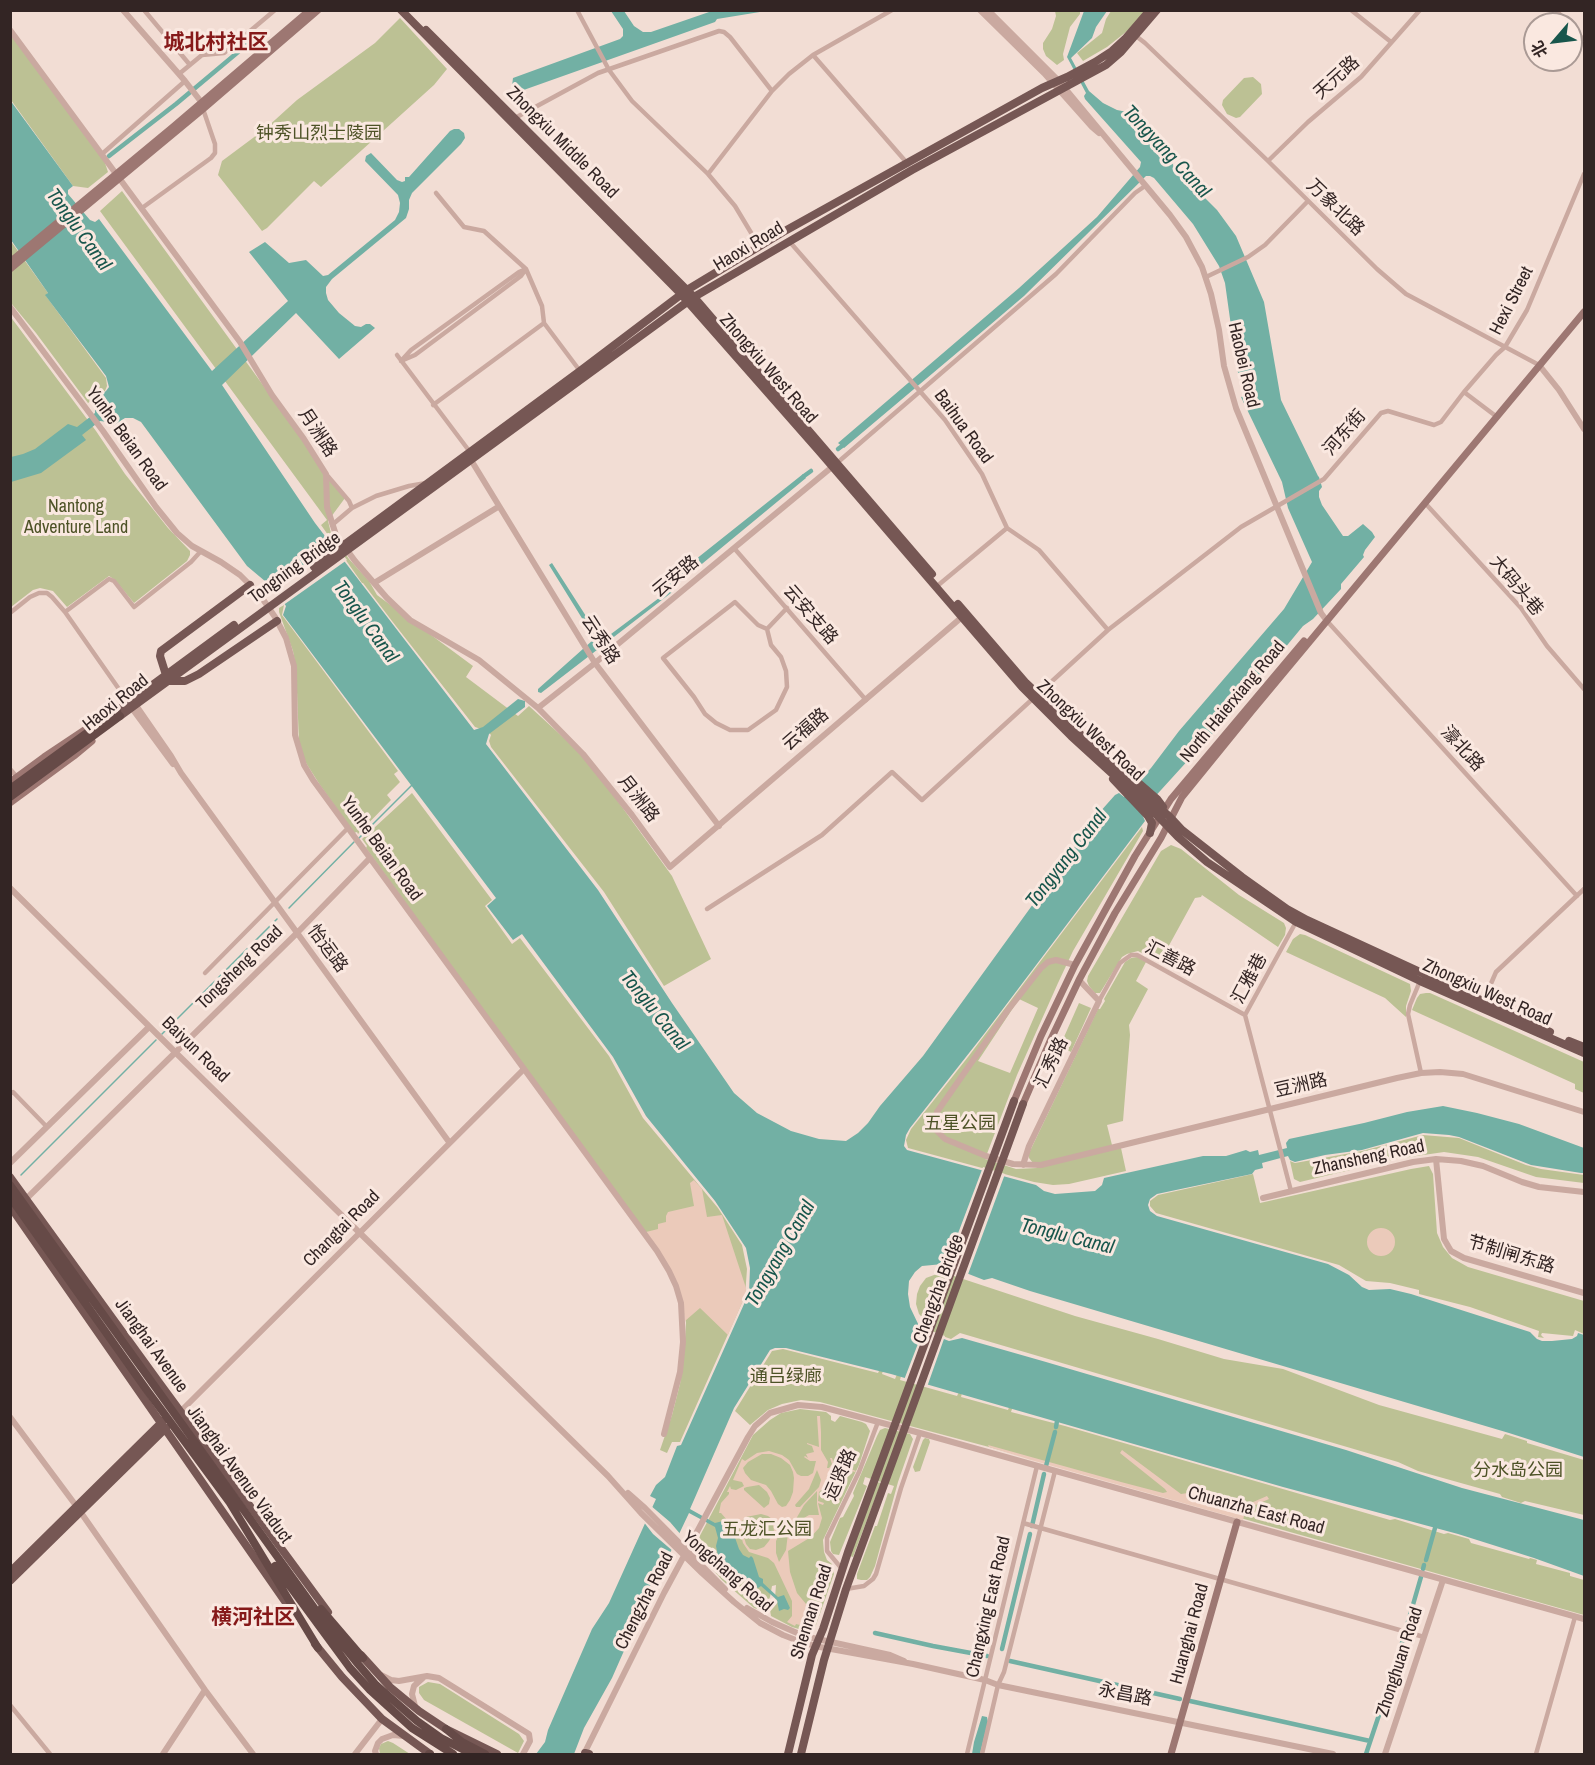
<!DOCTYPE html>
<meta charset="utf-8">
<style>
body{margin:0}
#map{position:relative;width:1595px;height:1765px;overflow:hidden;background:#f2ddd4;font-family:"Archivo Narrow","Noto Sans SC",sans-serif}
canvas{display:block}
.frame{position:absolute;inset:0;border:12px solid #332524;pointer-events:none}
.north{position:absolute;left:1523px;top:12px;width:60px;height:60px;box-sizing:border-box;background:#fae8e0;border:2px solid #aa9a95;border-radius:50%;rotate:242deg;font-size:16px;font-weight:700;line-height:24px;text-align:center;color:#332524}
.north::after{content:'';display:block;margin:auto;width:21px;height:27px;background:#18564c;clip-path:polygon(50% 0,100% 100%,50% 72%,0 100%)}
</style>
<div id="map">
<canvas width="1595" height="1765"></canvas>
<div class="frame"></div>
<div class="north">北</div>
</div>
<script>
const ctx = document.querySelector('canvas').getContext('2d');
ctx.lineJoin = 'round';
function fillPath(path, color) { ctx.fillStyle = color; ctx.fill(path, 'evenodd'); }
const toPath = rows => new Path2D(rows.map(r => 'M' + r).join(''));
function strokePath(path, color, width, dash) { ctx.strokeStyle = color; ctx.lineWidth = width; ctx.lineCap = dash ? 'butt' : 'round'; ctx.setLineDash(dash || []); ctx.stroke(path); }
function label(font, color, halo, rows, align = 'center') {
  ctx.font = font + ' "Archivo Narrow","Noto Sans SC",sans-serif'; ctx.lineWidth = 6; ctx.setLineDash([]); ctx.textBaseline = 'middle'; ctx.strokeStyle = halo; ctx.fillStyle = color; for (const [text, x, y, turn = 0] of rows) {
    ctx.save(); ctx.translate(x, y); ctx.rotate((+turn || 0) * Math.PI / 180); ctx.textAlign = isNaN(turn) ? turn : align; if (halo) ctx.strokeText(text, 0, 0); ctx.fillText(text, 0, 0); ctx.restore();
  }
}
const green = toPath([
 [1055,11,1080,11,1080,14,1070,27,1063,54,1064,60,1057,65,1046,56,1043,49,1043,43,1052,29,1056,16],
 [1111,11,1145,11,1131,28,1107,47,1083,61,1077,53,1102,33,1106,19],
 [400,18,447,69,434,85,321,187,314,181,267,228,262,231,218,175,222,161,265,129,297,100,375,43],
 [10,30,102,154,108,172,88,188,73,186,11,100],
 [1253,77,1261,84,1262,94,1240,117,1236,118,1227,114,1222,105,1223,100,1244,78],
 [122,191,345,498,328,521,331,533,349,559,369,581,377,595,473,666,466,677,518,716,529,706,588,760,672,876,711,959,664,986,604,892,491,747,489,741,491,735,484,727,481,729,475,727,392,621,363,583,362,583,321,525,327,520,100,211],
 [10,240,48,293,46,296,106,378,107,386,105,391,88,403,36,333,11,303],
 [10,316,96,431,125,474,168,528,190,551,190,555,187,561,134,603,115,580,109,576,67,607,53,591,40,588,33,590,11,607],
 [284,605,282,615,398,771,394,774,400,782,387,795,391,800,358,834,357,832,354,833,320,785,306,763,299,743,296,667,293,651,279,612,279,608],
 [412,793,492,900,485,906,512,944,520,938,609,1056,643,1118,718,1208,742,1245,747,1269,745,1296,680,1442,672,1442,667,1453,660,1450,672,1415,680,1384,684,1354,686,1323,683,1303,674,1276,366,848,367,846,362,839],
 [1142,827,1143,831,1073,951,1058,983,1017,1075,985,1159,1016,1169,1037,1168,1029,1158,1029,1153,1098,1009,1100,1009,1105,1001,1104,999,1125,962,1131,958,1137,957,1146,962,1136,981,1148,989,1129,1025,1130,1035,1123,1121,1107,1125,1113,1149,1121,1148,1126,1171,1069,1184,1053,1185,1034,1182,908,1148,906,1140,911,1129,968,1057],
 [1019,999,1038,1008,1010,1073,978,1061],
 [1171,845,1181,849,1239,895,1284,923,1286,928,1285,935,1278,947,1202,895,1201,897,1195,898,1161,960,1162,962,1161,963,1138,951,1127,954,1122,957,1100,993,1095,993,1089,986,1087,981,1088,976,1161,851],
 [1300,934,1305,935,1410,984,1411,991,1406,1006,1406,1017,1385,998,1286,952,1293,939],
 [1426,993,1430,993,1584,1062,1584,1093,1575,1089,1575,1084,1412,1010,1417,998,1420,994],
 [1079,1003,1091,1008,1071,1052,1060,1046],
 [1423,1135,1459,1138,1526,1165,1541,1169,1584,1175,1584,1183,1536,1177,1478,1157,1444,1152,1396,1159,1300,1182,1294,1179,1290,1161,1295,1163,1362,1151],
 [1429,1166,1433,1174,1437,1233,1443,1247,1452,1258,1468,1267,1584,1301,1584,1334,1575,1330,1573,1336,1542,1333,1541,1335,1544,1338,1538,1337,1539,1331,1470,1307,1419,1294,1419,1290,1390,1283,1366,1281,1339,1265,1156,1213,1150,1206,1150,1201,1158,1195,1253,1174,1260,1203,1411,1169],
 [942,1272,1075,1316,1158,1339,1224,1359,1283,1369,1379,1405,1502,1439,1505,1434,1527,1441,1527,1443,1584,1460,1584,1515,1525,1501,1521,1503,1502,1497,1500,1494,1418,1471,1398,1462,960,1333,951,1339,925,1330,925,1320,919,1314,916,1304,917,1294,920,1286,926,1278],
 [783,1349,878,1373,880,1369,884,1367,882,1374,895,1379,898,1372,901,1376,900,1380,957,1396,959,1392,963,1389,961,1397,1008,1410,1011,1402,1013,1406,1011,1412,1065,1426,1390,1520,1395,1519,1444,1534,1448,1533,1469,1539,1471,1543,1529,1559,1530,1558,1537,1560,1536,1564,1570,1573,1570,1576,1584,1580,1584,1615,989,1447,820,1402,801,1400,782,1404,768,1410,750,1425,735,1411,772,1351],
 [800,1409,826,1412,831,1416,831,1420,835,1422,840,1416,862,1422,866,1424,870,1431,859,1465,823,1540,824,1552,827,1560,832,1564,834,1574,816,1625,814,1629,809,1632,792,1627,771,1616,770,1610,775,1598,776,1585,772,1586,770,1597,765,1607,760,1610,754,1608,722,1580,711,1567,712,1565,694,1547,753,1435,770,1420,781,1413],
 [885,1428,910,1434,913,1439,898,1482,875,1566,870,1577,867,1580,861,1580,857,1579,857,1574,875,1526,877,1526,888,1493,891,1494,894,1486,865,1477,863,1484,867,1486,839,1555,833,1554,831,1551,830,1542,840,1518,843,1517,854,1496,853,1493,877,1436,880,1430],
 [925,1438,929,1439,930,1442,920,1471,915,1472,913,1467,923,1440],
 [877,1482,881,1483,853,1557,850,1556],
 [428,1682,440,1684,519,1734,524,1741,518,1753,424,1700,419,1693,419,1687],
 [388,1741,393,1743,410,1754,380,1754,379,1748,381,1744]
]);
const plaza = toPath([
 [694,1180,702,1189,707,1217,722,1215,746,1288,745,1296,728,1335,700,1308,685,1321,683,1303,646,1232,658,1229,658,1224,666,1222,666,1216,668,1212,694,1206,690,1183],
 '1367 1242a14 14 0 1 1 28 0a14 14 0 1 1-28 0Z',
 [817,1416,820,1416,821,1432,821,1450,828,1462,827,1468,829,1468,832,1464,830,1458,832,1458,835,1467,845,1467,856,1471,855,1472,843,1468,835,1469,833,1480,819,1492,818,1501,824,1503,823,1505,818,1503,822,1518,819,1528,811,1537,788,1551,790,1572,797,1593,806,1604,813,1607,817,1607,814,1616,812,1615,809,1624,804,1626,796,1624,795,1626,787,1622,792,1616,792,1601,774,1563,768,1558,749,1552,743,1543,739,1527,727,1520,721,1513,719,1513,721,1503,729,1494,729,1492,727,1492,730,1486,731,1489,736,1490,744,1486,742,1482,733,1480,742,1459,745,1461,757,1453,769,1451,782,1455,789,1460,797,1474,801,1476,808,1476,813,1473,816,1461,810,1461,804,1457,805,1456,808,1458,806,1454,814,1452,812,1446,807,1444,807,1443,819,1447],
 [762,1454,771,1454,781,1458,790,1465,793,1472,794,1478,793,1492,790,1500,786,1506,782,1507,778,1504,771,1491,766,1485,751,1480,745,1473,743,1468,748,1462],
 [817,1470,821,1480,819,1487,800,1507,796,1507,795,1505,809,1489],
 [759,1485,767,1492,770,1498,769,1504,764,1508,744,1490,744,1488,747,1487],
 [817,1491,817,1504,819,1515,809,1515,804,1518,796,1519,804,1505],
 [761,1514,768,1516,772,1519,774,1531,769,1541,764,1547,756,1550,750,1549,746,1544,740,1523,746,1517],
 [787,1531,788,1533,786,1550,779,1562,776,1553,776,1541,779,1535],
 [988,1445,1121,1482,1163,1493,1167,1492,1165,1489,1120,1453,1122,1450,1181,1494,1207,1490,1214,1493,1232,1508,1237,1509,1267,1496,1269,1499,1242,1511,1241,1513,1244,1516,1243,1520,1031,1460,989,1447]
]);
const water = toPath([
 [611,11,624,11,634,26,643,32,651,32,712,11,766,11,717,19,715,22,518,92,514,90,512,86,513,78,620,39,623,36,623,29],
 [1084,11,1107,11,1096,27,1092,38,1071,58,1089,91,1103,103,1117,110,1127,112,1174,154,1172,162,1174,167,1217,210,1236,236,1264,302,1281,400,1318,476,1319,477,1322,487,1319,491,1319,497,1322,505,1343,536,1348,536,1363,524,1372,532,1375,537,1365,550,1363,555,1364,557,1341,584,1341,589,1313,619,1303,626,1237,706,1234,704,1222,719,1204,747,1191,757,1141,812,1145,821,984,1034,910,1128,906,1135,904,1146,907,1150,1036,1185,1044,1191,1055,1194,1095,1191,1102,1185,1104,1178,1203,1156,1226,1156,1246,1150,1250,1152,1258,1150,1259,1155,1287,1148,1286,1143,1289,1139,1364,1123,1407,1112,1443,1106,1477,1113,1519,1124,1584,1148,1584,1173,1581,1173,1531,1165,1459,1137,1449,1135,1423,1133,1362,1150,1325,1155,1295,1162,1290,1160,1288,1156,1262,1163,1263,1168,1255,1170,1252,1174,1157,1194,1150,1199,1148,1205,1150,1211,1157,1216,1328,1264,1349,1275,1362,1287,1369,1290,1390,1289,1411,1294,1530,1332,1537,1339,1542,1341,1552,1341,1572,1339,1577,1336,1578,1333,1584,1335,1584,1457,1509,1433,1030,1291,992,1278,984,1280,943,1264,922,1266,915,1272,909,1281,908,1294,910,1307,921,1330,949,1341,962,1338,1046,1362,1346,1450,1462,1488,1584,1520,1584,1576,1534,1558,1458,1534,1283,1487,891,1374,786,1348,775,1348,770,1350,734,1408,690,1509,715,1523,723,1521,727,1523,726,1526,733,1532,739,1549,743,1555,749,1558,751,1556,753,1558,759,1577,763,1579,763,1583,778,1597,784,1595,790,1608,788,1610,784,1609,779,1611,777,1600,761,1586,758,1588,752,1582,738,1578,727,1572,719,1561,716,1546,718,1538,715,1527,689,1513,671,1551,664,1565,654,1577,645,1598,642,1610,612,1678,584,1728,574,1754,536,1754,545,1742,548,1730,592,1629,609,1603,656,1499,650,1496,656,1485,665,1477,677,1446,681,1445,749,1293,750,1268,746,1248,715,1201,646,1116,613,1057,522,934,513,940,487,906,496,898,283,615,286,606,272,587,247,566,141,422,133,418,125,418,113,426,108,422,100,421,82,435,86,440,41,473,11,482,11,457,23,454,35,449,68,424,77,427,95,413,95,399,106,391,109,387,106,376,45,295,48,293,11,240,10,100,73,186,68,190,68,194,90,220,95,222,99,219,212,371,288,301,249,252,265,242,289,263,306,260,323,276,328,275,395,220,399,212,400,203,398,195,365,161,366,156,371,153,397,180,402,182,405,181,405,177,409,177,450,131,454,129,459,129,464,133,465,138,461,144,412,193,409,200,409,209,406,218,332,279,326,287,326,293,328,300,339,313,355,326,361,327,366,324,370,324,375,328,339,359,296,313,222,385,315,523,474,730,483,727,518,699,525,701,525,707,489,734,486,744,598,890,672,1003,734,1093,757,1113,791,1131,819,1139,846,1141,858,1133,868,1123,880,1106,923,1056,1099,813,1115,795,1119,793,1124,797,1151,768,1179,731,1284,609,1312,562,1288,508,1282,482,1241,397,1245,396,1237,369,1225,283,1219,266,1193,224,1154,178,1150,176,1146,176,1024,296,990,325,844,448,838,443,1019,288,1097,217,1140,167,1141,162,1085,99,1084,96,1086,93,1067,57],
 [803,474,806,478,674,587,671,593,541,693,538,692,538,689,593,640,593,636,549,565,552,563,600,638,603,639,607,637,667,592,671,579],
 [982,1716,987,1717,988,1722,980,1754,972,1754,974,1742]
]);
const pier = toPath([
 [334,543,347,560,282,606,270,590],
 [983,1167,1005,1174,967,1277,945,1268],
 [924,1328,945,1336,927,1387,904,1380],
 [650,1505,670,1522,682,1536,674,1552,653,1534,643,1521]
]);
const stream = toPath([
 [358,839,412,785],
 [289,908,354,842],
 [162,1034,277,919],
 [21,1175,156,1040]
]);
const canal = toPath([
 [109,156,176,104,262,32],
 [838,449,842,446],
 [804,476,811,471],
 [1056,1427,1057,1421],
 [1046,1466,1055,1432],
 [1032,1526,1044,1474],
 [1426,1560,1435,1528],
 [1423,1569,1424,1565],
 [875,1633,933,1646,987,1656],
 [1002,1649,1030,1534],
 [1010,1661,1180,1699],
 [1190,1701,1370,1741],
 [1366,1754,1395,1667,1421,1577]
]);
const minor = toPath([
 [144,10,190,65],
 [577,10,609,70,632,101,708,174,735,206,759,246],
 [1351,10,1391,42],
 [1556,10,1568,24],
 [1571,27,1584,40],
 [1136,36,1145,43,1268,161,1377,269,1406,294,1539,365],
 [813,55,907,163],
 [179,74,202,55,224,53,275,10],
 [515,118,598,73,719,31,724,32,730,37,772,91],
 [102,154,185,81],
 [1268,161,1308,122,1361,77,1420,10],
 [708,174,772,91,789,74,813,55,892,10],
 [436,193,464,227,484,231,526,269,542,306,544,323,580,371],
 [142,208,211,158,215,153,215,144,203,109],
 [789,241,945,420,982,474,1007,528,1039,550,1108,630],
 [526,269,521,276,415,355,401,361,411,350,519,272,526,269],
 [1206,277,1248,257,1265,245,1308,201],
 [397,355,470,452],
 [433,405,544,323],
 [1497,417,1464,392,1496,355,1505,347,1527,310,1584,174],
 [837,463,1056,274,1135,193,1145,186],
 [326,474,349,501,352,508],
 [1425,503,1521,608,1547,646,1584,689],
 [332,525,352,508,376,496,409,486,426,483],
 [734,548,866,700],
 [936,587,1007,528],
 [65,612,109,579,114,581,134,607,191,562,201,551],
 [10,613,30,597,39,593,47,593,52,597,65,612,128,702],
 [1327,621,1577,896],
 [767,629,758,625,735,602,663,658,694,697,705,714,716,723,730,730,748,730,776,710,787,687,786,671,781,657,771,645,767,629,787,608],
 [10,769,17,777],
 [707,909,822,835,892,772,922,800,1108,630,1241,527,1324,479,1381,413,1388,411,1434,425,1441,422,1464,392],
 [205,973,348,828],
 [1420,981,1410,1005,1408,1014,1421,1073],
 [1099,1001,1120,963,1131,955,1137,955,1245,1015],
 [1483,1002,1496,972,1584,889],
 [10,1094,13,1092,47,1127],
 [1291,1191,1245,1015,1296,922],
 [1023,1523,1424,1637],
 [842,1569,827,1551,827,1538,859,1472,878,1422],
 [846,1589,864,1586,873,1579,876,1574,901,1488,920,1433],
 [10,1705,50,1754],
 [967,1754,1037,1466],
 [982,1754,998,1685,1004,1672,1055,1471],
 [1536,1754,1575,1617]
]);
const tertiary = toPath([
 [123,10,185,81,202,103],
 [980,10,1044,73,1092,127,1099,133],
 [988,10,1058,80,1170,215,1186,237,1202,267,1211,294,1219,330,1224,366,1236,408,1321,613,1327,621],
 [10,30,240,342,272,395,304,439,326,474,327,507,336,535,355,561,387,598,410,620,479,660,538,708,583,754,632,815,670,867,962,617],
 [10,307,103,431,156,507,177,533,192,546,221,562,240,575,260,595,275,617,286,638,294,666,295,735,304,765,313,780,657,1251,669,1271,676,1286,681,1303,683,1342,680,1372,664,1434],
 [1539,365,1559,390,1584,429],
 [471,460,595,663,719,826],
 [374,583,498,507],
 [135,704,171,756,181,773,449,1142],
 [131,707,173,764],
 [538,708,595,663,832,467],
 [10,888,175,1052,608,1476,641,1513,702,1573,734,1602,760,1623,783,1635,801,1642,820,1647,913,1664,985,1680,998,1685,1333,1754],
 [1075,965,1056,960,1048,962,1041,968,1008,1010,937,1112,935,1125,937,1131,945,1139,986,1156,1013,1164,1041,1165,1397,1078,1421,1073,1440,1072,1463,1074,1584,1112],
 [1436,1159,1444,1239,1451,1251,1464,1258,1584,1293],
 [10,1163,149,1027],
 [1023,1165,1029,1146,1099,1001,1079,980],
 [1263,1198,1413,1162,1436,1159,1461,1161,1483,1166,1522,1182,1539,1187,1584,1192],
 [26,1199,297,933,370,858],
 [181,1411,524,1069],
 [10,1417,77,1507,205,1690,253,1754],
 [628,1493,645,1508,725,1589],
 [747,1608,772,1622,804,1636,890,1655,904,1661],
 [381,1675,391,1680,399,1681,427,1676,439,1678,529,1734,530,1741,523,1754],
 [415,1706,412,1694,414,1686,424,1677],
 [163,1754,205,1690],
 [355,1754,382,1719],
 [376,1754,375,1751,378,1743,382,1739,393,1735,404,1736],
 [584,1754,664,1593,748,1437,755,1426,770,1413,798,1405,822,1407,920,1433,1584,1619],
 [1385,1754,1443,1580]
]);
const secondary = toPath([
 [10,262,173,127,310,10],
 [10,269,203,109,318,10],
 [10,782,44,757,89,727],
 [10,803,74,756,92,741],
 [1014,1101,1041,1036,1075,965,1135,856,1171,799,1304,641],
 [1023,1104,1051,1039,1079,980,1115,913,1161,838,1182,797,1251,712,1584,312],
 [1171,1754,1237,1522]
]);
const primary = toPath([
 [401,10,681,294,820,452,1022,687,1071,736,1152,810,1178,837,1207,862,1296,922,1420,981,1584,1053],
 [426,30,694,297,932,574],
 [314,567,580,371,687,290,783,232,1042,88,1067,77,1095,62,1112,51,1125,39,1150,10],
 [958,604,1026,683,1151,801,1169,816,1182,830,1242,877,1287,909,1307,920,1550,1032],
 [166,675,160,656,161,651,250,585],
 [169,681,185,681,199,674,277,621],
 [117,711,234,625],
 [120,716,694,297,912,170,1106,65,1121,52,1157,10],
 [1126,772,1157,799,1163,807],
 [1113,779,1148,816,1152,823,1150,833],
 [1569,1041,1584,1047],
 [10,1177,158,1381,328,1612],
 [10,1206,291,1610],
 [10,1572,164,1420],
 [10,1581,166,1428],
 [315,1644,342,1677,382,1719,430,1754],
 [361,1655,390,1687,419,1711,446,1729,497,1754],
 [585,1753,589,1754],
 [788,1754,812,1655,823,1629,848,1552,1014,1101],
 [801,1754,824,1660,846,1589,1023,1104]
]);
const trunk = toPath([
 [10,789,117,711],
 [10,797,120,716],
 [10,1185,325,1623,358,1664,376,1685,417,1721,441,1738,472,1754],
 [10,1197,146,1389,230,1503,318,1648],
 [275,1566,350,1668,370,1690,412,1728,453,1754],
 [321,1609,363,1658],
 [446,1729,462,1742,485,1754],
 [429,1754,430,1754]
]);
const streetNames = [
 ["天元路",1337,78,-42],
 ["Zhongxiu Middle Road",562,143,45],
 ["万象北路",1335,208,44],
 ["Haoxi Road",749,247,-31],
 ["Hexi Street",1512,301,-63],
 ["Haobei Road",1243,365,77],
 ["Zhongxiu West Road",768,369,49],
 ["Baihua Road",963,427,54],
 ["月洲路",317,433,56],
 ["河东街",1345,433,-49],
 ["Yunhe Beian Road",126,439,54],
 ["Tongning Bridge",295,568,-36],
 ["云安路",676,577,-40],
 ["大码头巷",1516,586,50],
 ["云安支路",810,615,49],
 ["云秀路",600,640,57],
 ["North Haierxiang Road",1233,702,-50],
 ["Haoxi Road",116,703,-39],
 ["云福路",806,730,-41],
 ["Zhongxiu West Road",1090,731,43],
 ["濠北路",1462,749,48],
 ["月洲路",638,799,52],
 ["Yunhe Beian Road",381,849,54],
 ["怡运路",327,949,54],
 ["汇善路",1170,959,27],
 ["Tongsheng Road",240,968,-44],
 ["汇雅巷",1250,979,-62],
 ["Zhongxiu West Road",1487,993,24],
 ["Baiyun Road",195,1050,44],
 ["汇秀路",1052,1063,-65],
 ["豆洲路",1301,1086,-13],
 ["Zhansheng Road",1369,1158,-12],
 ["Changtai Road",342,1229,-45],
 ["节制闸东路",1511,1255,17],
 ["Chengzha Bridge",939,1289,-70],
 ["Jianghai Avenue",151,1346,54],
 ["Jianghai Avenue Viaduct",239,1475,54],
 ["运贤路",841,1475,-66],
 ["Chuanzha East Road",1256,1511,15],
 ["Yongchang Road",727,1572,41],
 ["Chengzha Road",645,1601,-63],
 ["Changxing East Road",989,1607,-77],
 ["Shennan Road",812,1612,-72],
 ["Huanghai Road",1190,1634,-75],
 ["Zhonghuan Road",1400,1662,-72],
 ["永昌路",1125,1695,11]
];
const parkNames = [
 ["钟秀山烈士陵园",319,134],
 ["Nantong",76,507],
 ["Adventure Land",76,528],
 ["五星公园",960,1124],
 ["通吕绿廊",786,1377],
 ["分水岛公园",1518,1471],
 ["五龙汇公园",767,1530]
];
const waterNames = [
 ["Tongyang Canal",1166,152,47],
 ["Tonglu Canal",78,230,54],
 ["Tonglu Canal",365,622,54],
 ["Tongyang Canal",1067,859,-52],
 ["Tonglu Canal",654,1011,51],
 ["Tonglu Canal",1067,1237,14],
 ["Tongyang Canal",781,1254,-60]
];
const quarterNames = [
 ["城北村社区",216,43],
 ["横河社区",253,1618]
];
fillPath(green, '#bcc194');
fillPath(plaza, '#ebcaba');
fillPath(water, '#72b0a4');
fillPath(pier, '#f2ddd4');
strokePath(stream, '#72b0a4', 1.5);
strokePath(canal, '#72b0a4', 4.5);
strokePath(minor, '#caa9a0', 4.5);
strokePath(tertiary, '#caa9a0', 6);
strokePath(secondary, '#9d7772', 7);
strokePath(primary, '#765754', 8);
strokePath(trunk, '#664a47', 8);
label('18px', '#332524', '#fae8e0', streetNames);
label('18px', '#4d5226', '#fae8e0', parkNames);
label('italic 20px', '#18564c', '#fae8e0', waterNames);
label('bold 21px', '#861919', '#fae8e0', quarterNames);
</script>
